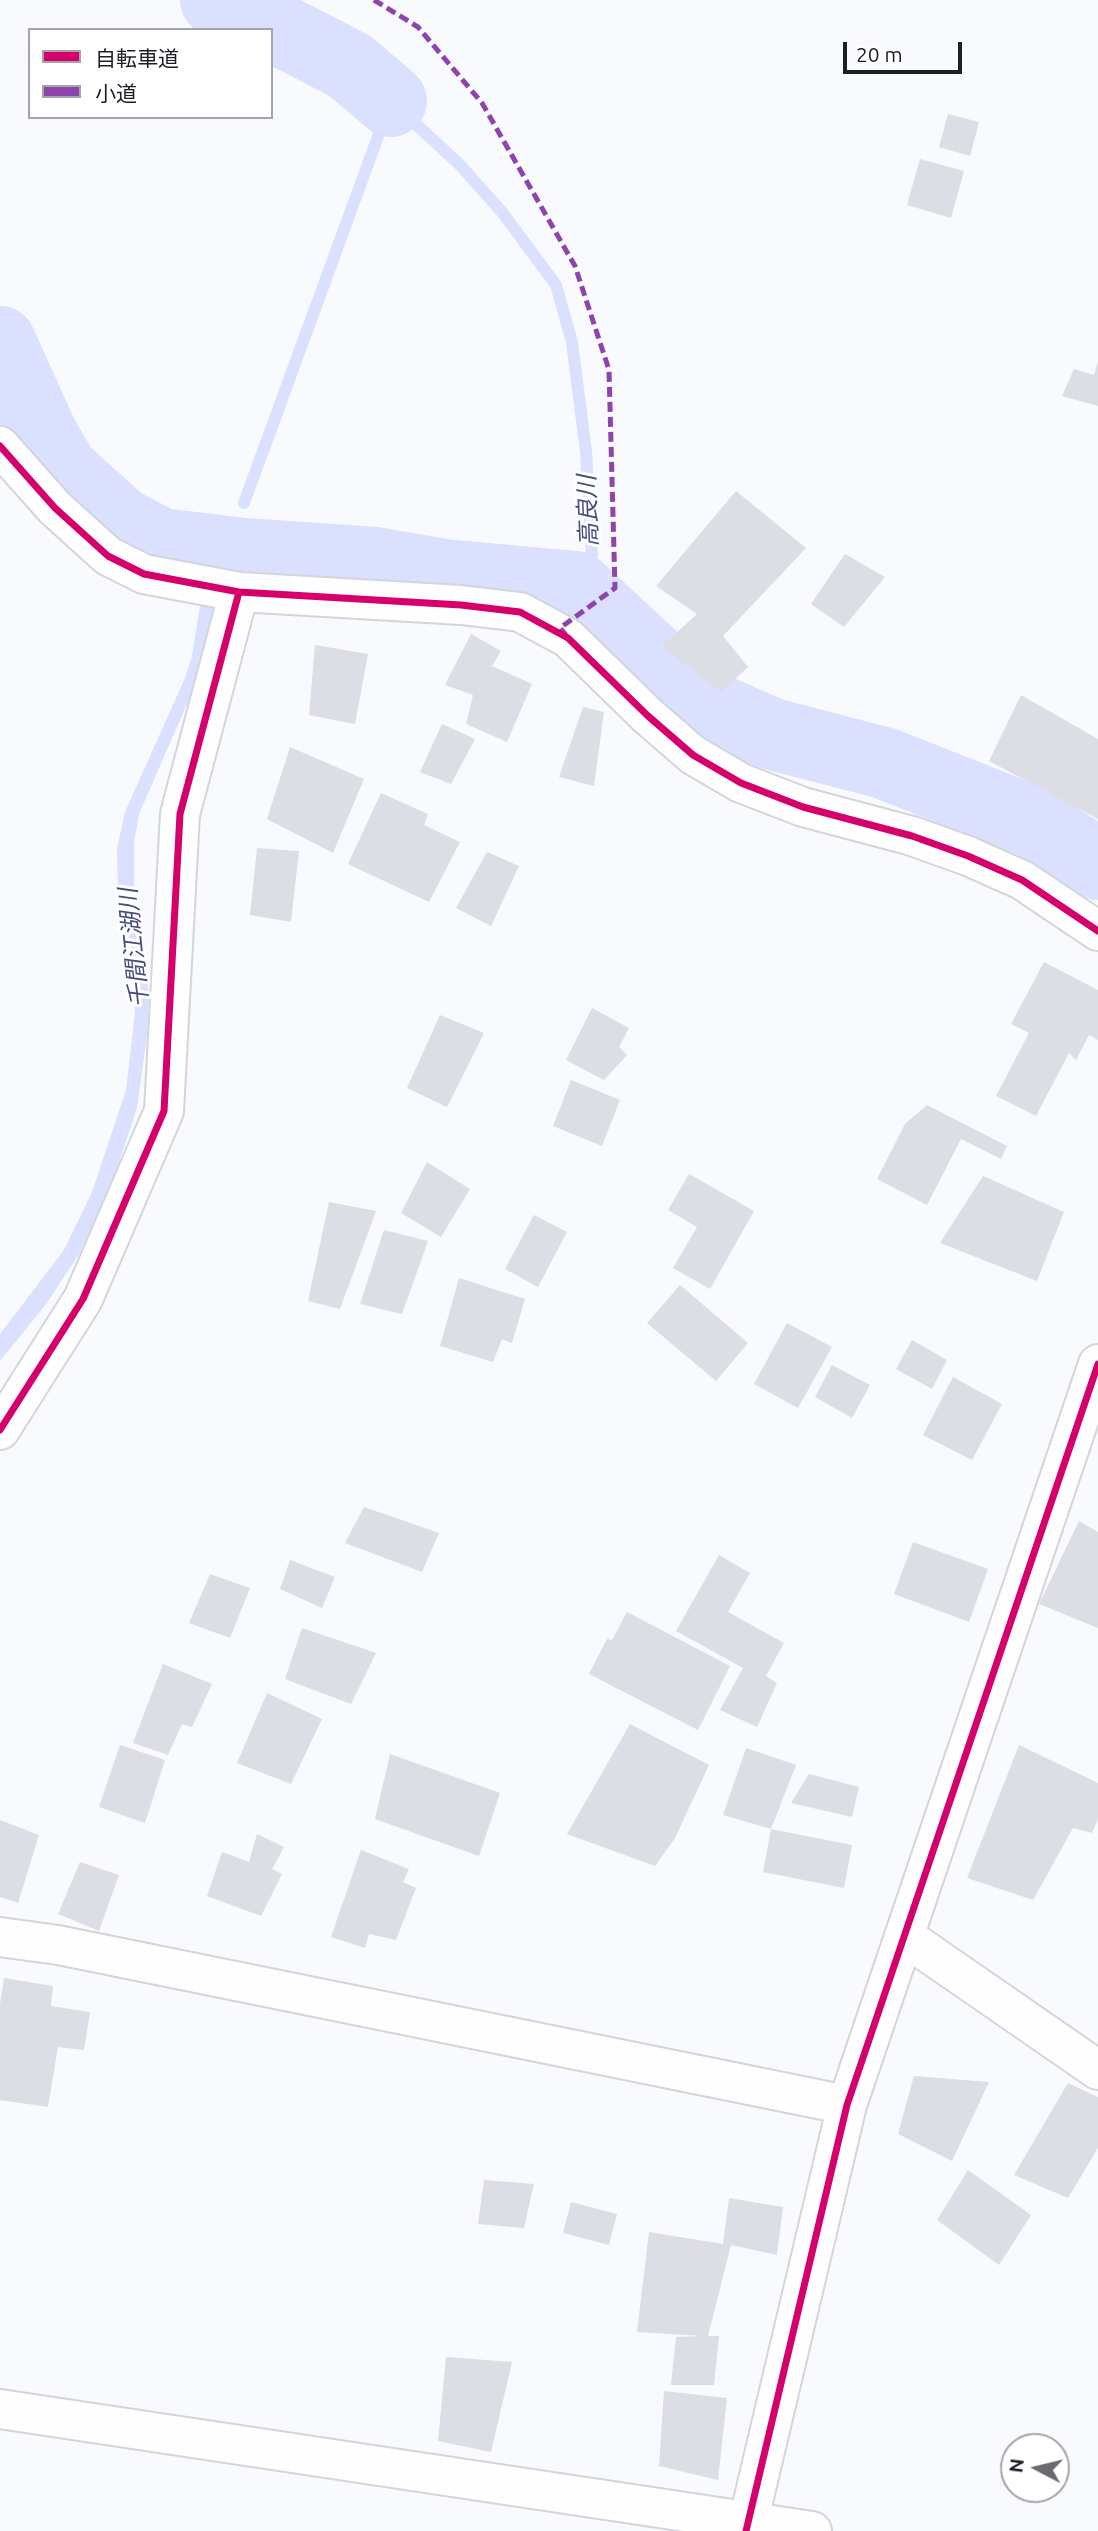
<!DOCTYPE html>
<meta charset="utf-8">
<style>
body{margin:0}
#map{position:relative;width:1098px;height:2531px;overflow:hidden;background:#f9fafe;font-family:Ubuntu,"Noto Sans JP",sans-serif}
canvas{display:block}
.legend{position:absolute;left:28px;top:28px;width:245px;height:91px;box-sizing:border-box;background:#fff;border:2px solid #a4a5a9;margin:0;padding:9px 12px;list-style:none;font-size:21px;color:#1b1d27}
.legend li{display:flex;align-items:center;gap:14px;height:35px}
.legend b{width:35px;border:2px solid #a4a5a9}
.north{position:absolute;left:1000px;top:2433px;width:70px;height:70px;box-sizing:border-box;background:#fff;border:2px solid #a4a5a9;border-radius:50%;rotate:277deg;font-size:19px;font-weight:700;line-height:28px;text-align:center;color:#1b1d27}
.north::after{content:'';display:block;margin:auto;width:24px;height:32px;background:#696a72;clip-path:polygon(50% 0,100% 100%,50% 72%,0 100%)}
.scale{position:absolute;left:843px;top:42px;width:119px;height:32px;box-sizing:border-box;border:4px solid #1b1d27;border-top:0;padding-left:9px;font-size:21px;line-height:24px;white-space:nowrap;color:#1b1d27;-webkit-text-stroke:5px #fff;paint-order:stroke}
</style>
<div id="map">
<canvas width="1098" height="2531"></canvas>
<ul class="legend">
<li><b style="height:9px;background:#d6006c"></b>自転車道</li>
<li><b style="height:9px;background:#8e44ad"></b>小道</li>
</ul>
<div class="north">N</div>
<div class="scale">20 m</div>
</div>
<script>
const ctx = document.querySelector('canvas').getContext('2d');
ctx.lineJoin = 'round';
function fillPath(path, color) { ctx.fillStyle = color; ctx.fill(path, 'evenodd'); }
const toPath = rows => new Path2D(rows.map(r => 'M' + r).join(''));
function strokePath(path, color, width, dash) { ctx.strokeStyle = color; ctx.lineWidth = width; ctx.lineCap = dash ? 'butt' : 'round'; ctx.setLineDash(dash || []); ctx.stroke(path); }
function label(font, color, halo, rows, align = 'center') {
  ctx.font = font + ' Ubuntu,"Noto Sans JP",sans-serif'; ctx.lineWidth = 6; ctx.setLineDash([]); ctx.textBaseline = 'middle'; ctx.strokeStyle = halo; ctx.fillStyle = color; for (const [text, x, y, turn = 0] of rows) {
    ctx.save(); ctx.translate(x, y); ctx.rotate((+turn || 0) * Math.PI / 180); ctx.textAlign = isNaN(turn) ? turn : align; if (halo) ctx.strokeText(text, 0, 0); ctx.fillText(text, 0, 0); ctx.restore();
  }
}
const water = toPath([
 [200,606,215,607,201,672,139,814,134,843,134,890,149,994,147,1035,137,1108,112,1183,79,1254,47,1303,0,1361,0,1334,64,1250,92,1192,126,1090,135,1013,131,946,118,889,117,849,125,812,185,678,192,656]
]);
const stream = toPath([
 [244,503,391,101,460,165,502,212,556,285,572,342,586,452,592,555,576,587],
 [212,550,212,553]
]);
const river = toPath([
 [216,0,230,4,350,66,391,101],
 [0,342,43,437,63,471,121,523,161,544,244,554,375,563,444,575,576,587,701,703,772,734,884,763,1033,822,1098,864]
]);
const building = toPath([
 [948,114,979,122,970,156,939,147],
 [920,159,964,171,951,218,907,205],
 [1098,361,1098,406,1062,396,1074,369,1094,375],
 [736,491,806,548,723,636,748,667,721,692,662,646,697,614,656,586],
 [845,554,885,577,844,627,811,604],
 [471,634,501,651,492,666,532,684,507,742,466,724,473,695,445,685],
 [315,645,368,654,355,724,309,715],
 [1021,695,1098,739,1098,819,989,761],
 [583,707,604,712,594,786,559,777],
 [442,724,475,739,451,784,420,772],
 [290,747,364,779,333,853,267,819],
 [381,793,428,814,424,825,460,842,429,902,348,864],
 [257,848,299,851,291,922,250,915],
 [487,852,519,866,491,926,456,908],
 [1044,962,1098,990,1098,1040,1089,1035,1076,1060,1069,1053,1036,1116,996,1096,1029,1033,1011,1024],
 [592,1008,629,1028,619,1047,627,1055,604,1080,566,1060],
 [440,1015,484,1033,447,1107,407,1088],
 [571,1080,620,1100,602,1146,553,1126],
 [927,1105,1007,1146,1001,1159,961,1139,927,1205,877,1179,905,1124],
 [427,1162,470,1189,441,1237,401,1213],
 [689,1174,754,1211,710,1289,673,1268,697,1227,668,1210],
 [983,1176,1064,1212,1037,1281,940,1243],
 [329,1202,376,1211,340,1309,308,1301],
 [534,1215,567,1232,538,1287,505,1269],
 [384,1230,428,1241,402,1314,360,1304],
 [459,1278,525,1299,512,1343,502,1339,493,1362,440,1346],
 [680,1285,748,1343,716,1381,647,1323],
 [787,1323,832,1347,798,1408,754,1384],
 [912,1340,947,1360,932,1389,896,1369],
 [832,1365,870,1385,852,1418,815,1397],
 [953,1377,1002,1404,972,1460,923,1435],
 [364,1507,439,1533,422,1572,345,1543],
 [1079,1521,1098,1532,1098,1628,1039,1604],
 [913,1542,988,1569,969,1622,894,1594],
 [719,1555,750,1573,728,1612,784,1643,766,1676,777,1683,757,1727,720,1710,743,1668,676,1631],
 [290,1560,335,1577,322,1608,280,1589],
 [210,1574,250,1588,230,1638,189,1623],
 [627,1612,730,1666,698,1730,589,1674,607,1639,612,1640],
 [302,1628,376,1653,351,1704,285,1679],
 [163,1664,212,1684,192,1727,182,1724,168,1755,133,1743],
 [267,1693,322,1719,291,1784,237,1763],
 [630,1724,709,1765,675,1838,655,1866,567,1834],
 [120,1745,165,1760,145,1823,99,1807],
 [1019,1745,1098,1783,1098,1819,1092,1833,1073,1828,1033,1900,967,1878],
 [746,1748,796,1765,771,1829,723,1815],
 [390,1754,500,1793,479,1856,375,1819],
 [809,1774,859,1787,852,1817,791,1803],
 [0,1820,39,1835,18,1903,0,1897],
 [771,1829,852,1845,844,1888,763,1872],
 [257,1834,284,1847,272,1869,282,1874,261,1916,207,1896,222,1852,249,1862],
 [361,1850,409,1869,403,1882,416,1888,396,1940,369,1934,365,1948,331,1937],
 [80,1862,119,1875,99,1931,58,1914],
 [4,1978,53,1986,51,2006,90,2012,84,2050,58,2047,48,2107,0,2100,0,2004],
 [914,2076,989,2082,952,2161,898,2134],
 [1068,2083,1098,2097,1098,2148,1068,2198,1014,2175],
 [968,2170,1031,2215,999,2265,937,2220],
 [484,2180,534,2184,524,2228,478,2224],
 [729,2198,783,2207,777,2255,731,2245,708,2336,719,2336,714,2385,671,2385,676,2337,702,2336,637,2332,649,2232,723,2244],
 [571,2202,617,2214,609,2245,563,2233],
 [446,2357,512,2362,491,2452,438,2441],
 [664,2391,727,2398,718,2480,659,2466]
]);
const minor = toPath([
 [0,446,55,508,108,556,144,574,239,592,461,605,520,612,568,638,648,716,693,755,741,783,803,807,912,836,968,856,1022,880,1098,931],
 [0,1430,83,1299,164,1111,180,814,239,592],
 [904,1936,1098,2070],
 [0,1937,58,1945,847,2105],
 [0,2409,812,2531],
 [746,2531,847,2105,1098,1364]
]);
const quiet = toPath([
 [374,0,418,27,482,103,575,266,609,370,615,588,560,628,566,635]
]);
const cycleway = toPath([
 [0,446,55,508,108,556,144,574,239,592,461,605,520,612,568,638,648,716,693,755,741,783,803,807,912,836,968,856,1022,880,1098,931],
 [0,1430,83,1299,164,1111,180,814,239,592],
 [746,2531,847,2105,1098,1364]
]);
const waterNames = [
 ["高良川",588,511,-92],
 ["千間江湖川",134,948,-96]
];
fillPath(water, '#dae0fd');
strokePath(stream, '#dae0fd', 12);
strokePath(river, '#dae0fd', 72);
fillPath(building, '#dcdde5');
strokePath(minor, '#d4d5dc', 42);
strokePath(minor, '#fefeff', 38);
strokePath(quiet, '#8e44ad', 5, [10, 5]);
strokePath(cycleway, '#d6006c', 7);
label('italic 24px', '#454c80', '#fff', waterNames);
</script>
